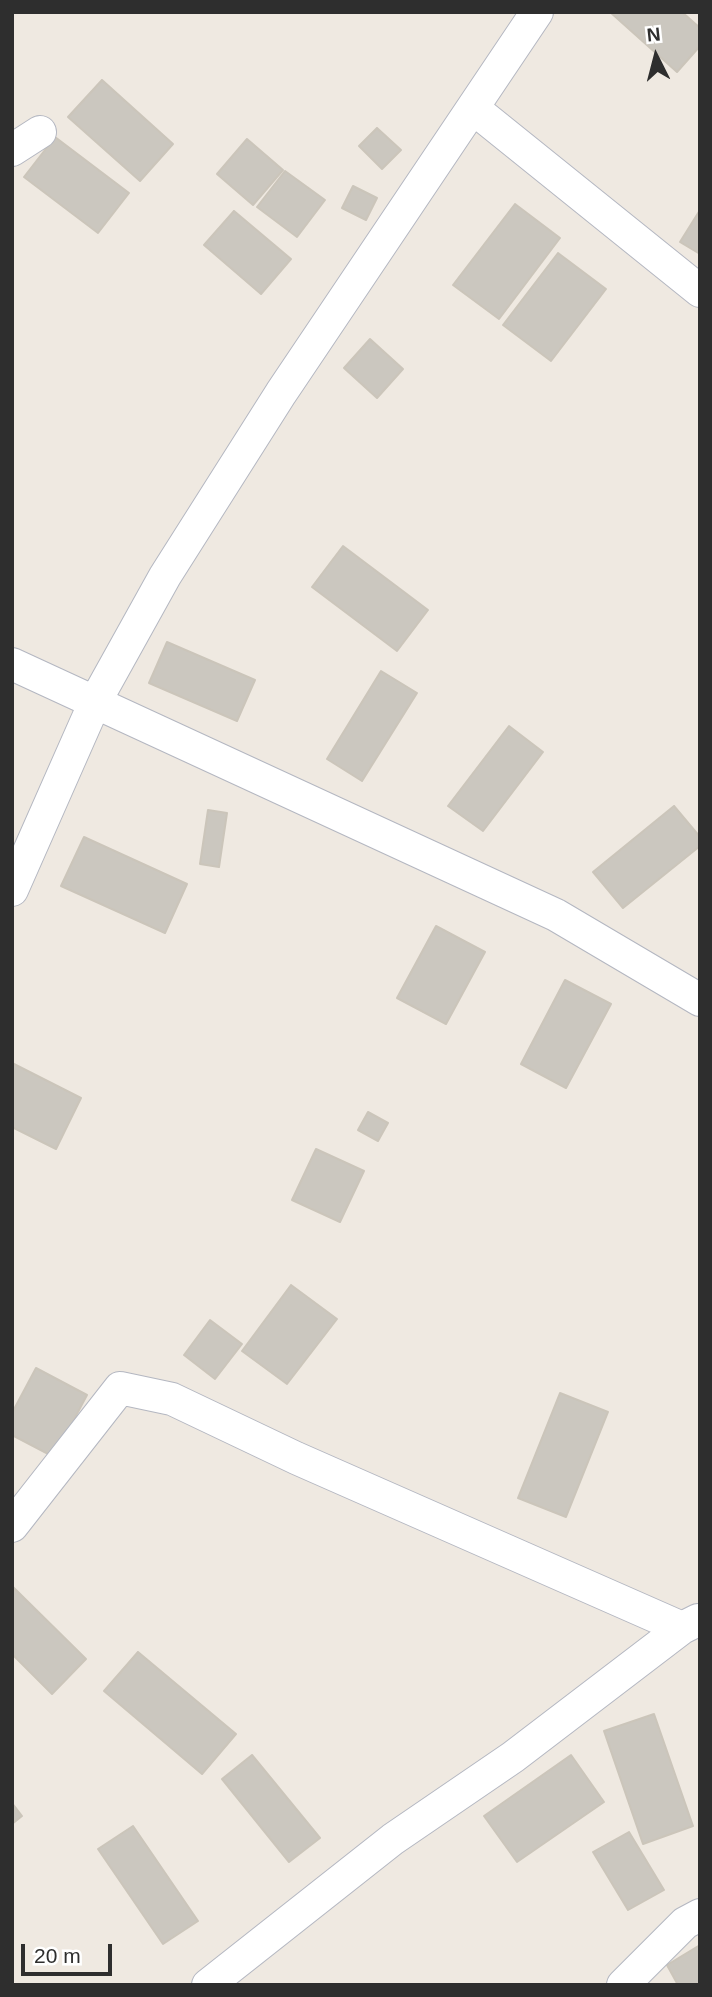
<!DOCTYPE html>
<style>
body{margin:0}
#map{position:relative;width:712px;height:1997px;overflow:hidden;background:#efe9e1;font-family:Helvetica,sans-serif}
canvas{display:block}
.frame{position:absolute;inset:0;border:14px solid #2e2e2e;pointer-events:none}
.north{position:absolute;left:621px;top:21px;width:70px;height:70px;-webkit-text-stroke:5px #fff;paint-order:stroke;rotate:354deg;font-size:19px;font-weight:700;line-height:28px;text-align:center;color:#2e2e2e}
.north::after{content:'';display:block;margin:auto;width:24px;height:32px;background:#2e2e2e;clip-path:polygon(50% 0,100% 100%,50% 72%,0 100%)}
.scale{position:absolute;left:21px;top:1944px;width:91px;height:32px;box-sizing:border-box;border:4px solid #2e2e2e;border-top:0;padding-left:9px;font-size:21px;line-height:24px;white-space:nowrap;color:#2e2e2e;-webkit-text-stroke:5px #fff;paint-order:stroke}
</style>
<div id="map">
<canvas width="712" height="1997"></canvas>
<div class="frame"></div>
<div class="north">N</div>
<div class="scale">20 m</div>
</div>
<script>
const ctx = document.querySelector('canvas').getContext('2d');
ctx.lineJoin = 'round';
function fillPath(path, color) { ctx.fillStyle = color; ctx.fill(path, 'evenodd'); }
const toPath = rows => new Path2D(rows.map(r => 'M' + r).join(''));
function strokePath(path, color, width, dash) { ctx.strokeStyle = color; ctx.lineWidth = width; ctx.lineCap = dash ? 'butt' : 'round'; ctx.setLineDash(dash || []); ctx.stroke(path); }
const building = toPath([
 [610,12,682,12,700,28,700,46,677,72,610,12],
 [102,80,173,144,140,181,68,117,102,80],
 [377,128,401,150,382,169,359,146,377,128],
 [55,137,129,193,98,233,24,177,55,137],
 [247,139,283,170,253,205,217,174,247,139],
 [285,171,325,200,297,237,257,207,285,171],
 [353,186,377,198,366,220,342,208,353,186],
 [515,204,560,238,499,319,453,285,515,204],
 [700,210,700,254,680,242,700,210],
 [234,211,291,259,261,294,204,245,234,211],
 [558,253,606,289,551,361,503,325,558,253],
 [370,339,403,369,377,398,344,368,370,339],
 [343,546,428,610,397,651,312,587,343,546],
 [167,642,255,680,237,721,149,683,167,642],
 [381,671,417,693,362,781,327,759,381,671],
 [509,726,543,752,483,831,448,806,509,726],
 [674,806,700,837,700,846,623,908,593,872,674,806],
 [208,810,227,813,219,867,200,864,208,810],
 [84,837,187,884,165,933,61,886,84,837],
 [436,926,485,952,446,1024,397,998,436,926],
 [565,980,611,1004,566,1088,521,1064,565,980],
 [12,1063,81,1098,56,1149,12,1127,12,1063],
 [368,1112,388,1123,378,1141,358,1130,368,1112],
 [316,1149,364,1171,340,1222,292,1200,316,1149],
 [291,1285,337,1319,287,1384,242,1351,291,1285],
 [210,1320,242,1344,215,1379,184,1355,210,1320],
 [36,1368,87,1395,54,1457,12,1435,12,1413,36,1368],
 [560,1393,608,1412,566,1517,518,1498,560,1393],
 [12,1586,86,1659,52,1694,12,1654,12,1586],
 [138,1652,236,1734,202,1774,104,1691,138,1652],
 [654,1714,693,1826,643,1844,604,1731,654,1714],
 [252,1755,320,1838,289,1862,222,1779,252,1755],
 [571,1755,604,1802,517,1862,484,1816,571,1755],
 [12,1803,22,1816,12,1824,12,1803],
 [133,1826,198,1921,163,1944,98,1849,133,1826],
 [629,1832,664,1890,628,1910,593,1852,629,1832],
 [700,1945,700,1985,678,1985,667,1965,700,1945]
]);
const street = toPath([
 [474,109,700,291],
 [12,150,40,132],
 [12,664,556,915,700,1000],
 [12,890,95,702,165,576,281,393,537,12],
 [12,1526,120,1388,172,1399,296,1458,682,1628],
 [208,1985,393,1839,513,1757,682,1628,698,1620],
 [623,1985,685,1923,700,1915]
]);
fillPath(building, '#cbc7bf');
strokePath(building, '#cbc5ba', 2);
strokePath(street, '#b4b7c1', 34);
strokePath(street, '#fff', 32);
</script>
